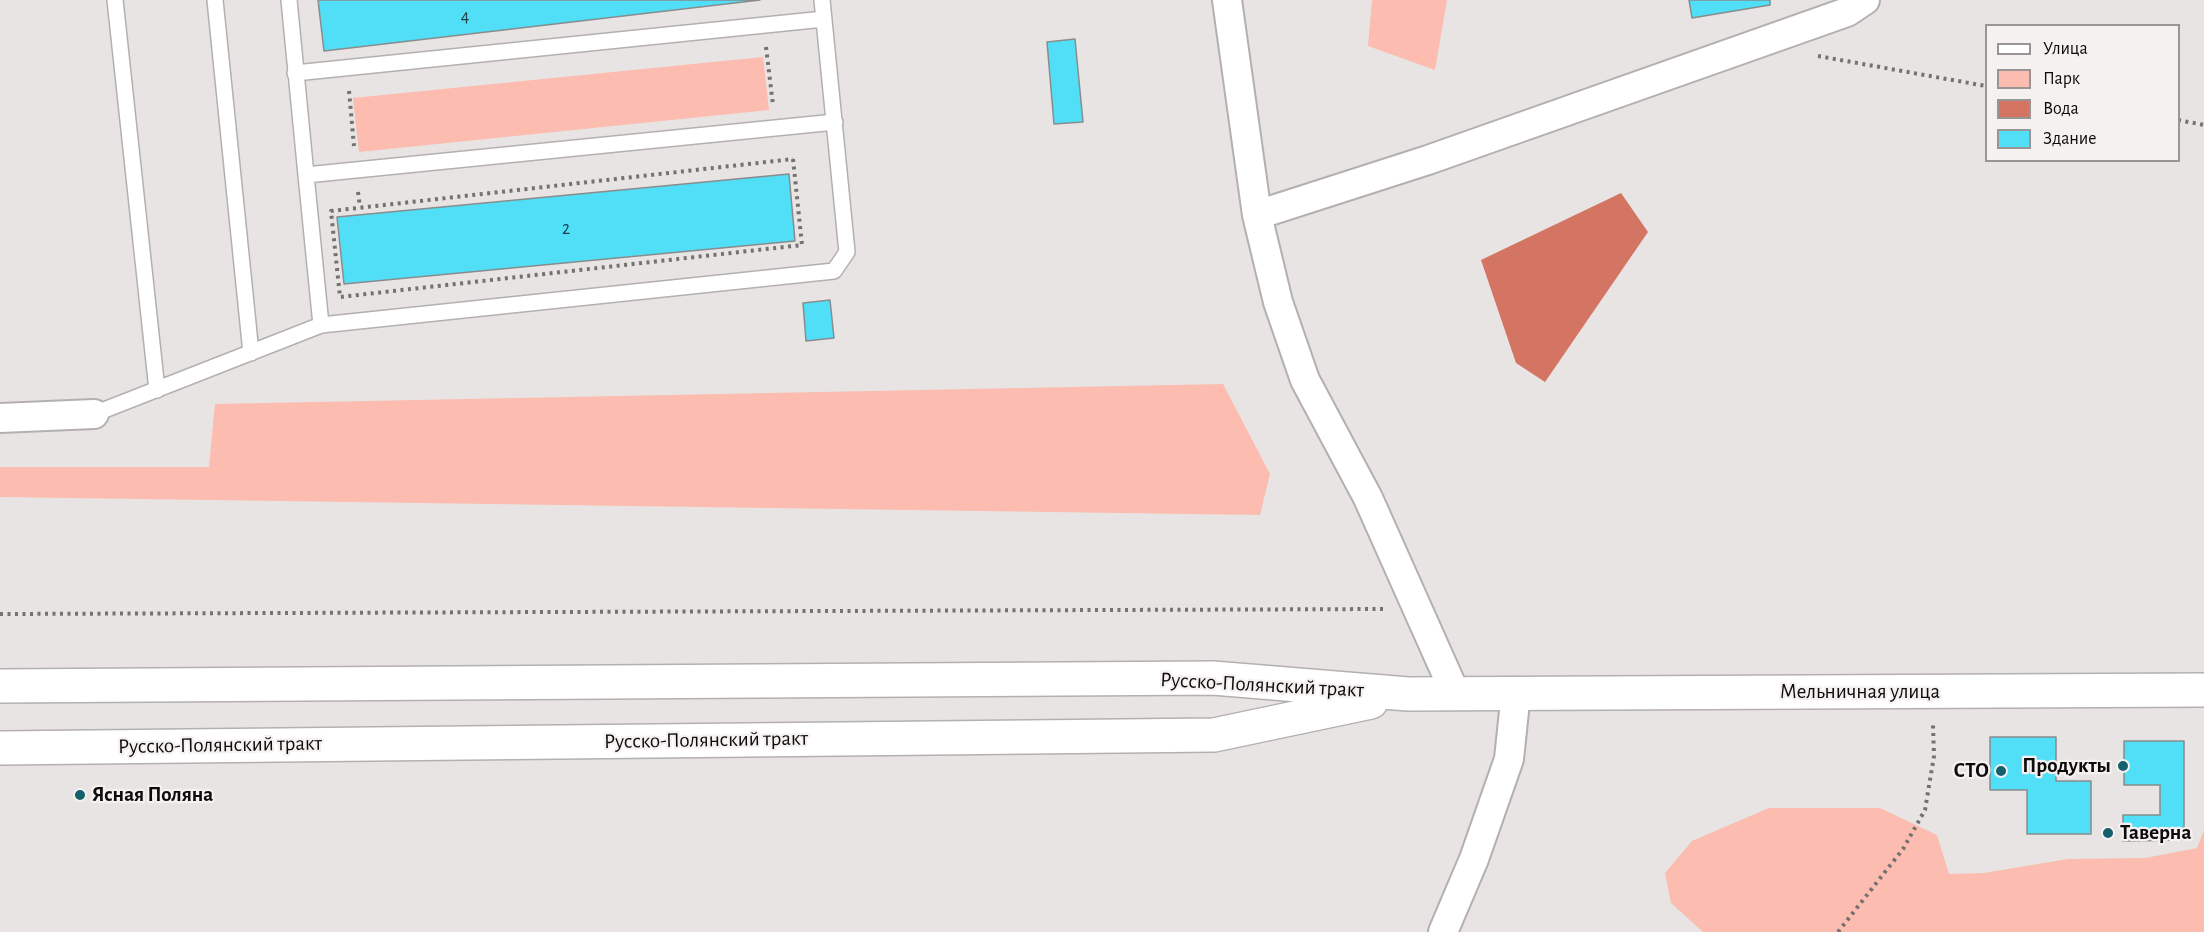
<!DOCTYPE html>
<meta charset="utf-8">
<style>
body{margin:0}
#map{position:relative;width:2204px;height:932px;overflow:hidden;background:#e8e4e3;font-family:"Alegreya Sans",sans-serif}
canvas{display:block}
.legend{position:absolute;left:1985px;top:24px;width:195px;height:138px;box-sizing:border-box;background:#f5f1f0;border:2px solid #989594;margin:0;padding:8px 10px;list-style:none;font-size:18px;color:#0d0b0b}
.legend li{display:flex;align-items:center;gap:12px;height:30px}
.legend b{width:30px;border:2px solid #989594}
</style>
<div id="map">
<canvas width="2204" height="932"></canvas>
<ul class="legend">
<li><b style="height:8px;background:#fff"></b>Улица</li>
<li><b style="height:16px;background:#fcbcaf"></b>Парк</li>
<li><b style="height:16px;background:#d47462"></b>Вода</li>
<li><b style="height:16px;background:#50dff7"></b>Здание</li>
</ul>
</div>
<script>
const ctx = document.querySelector('canvas').getContext('2d');
ctx.lineJoin = 'round';
function fillPath(path, color) { ctx.fillStyle = color; ctx.fill(path, 'evenodd'); }
const toPath = rows => new Path2D(rows.map(r => 'M' + r).join(''));
function strokePath(path, color, width, dash) { ctx.strokeStyle = color; ctx.lineWidth = width; ctx.lineCap = dash ? 'butt' : 'round'; ctx.setLineDash(dash || []); ctx.stroke(path); }
function label(font, color, halo, rows, align = 'center') {
  ctx.font = font + ' "Alegreya Sans",sans-serif'; ctx.lineWidth = 4.5; ctx.setLineDash([]); ctx.textBaseline = 'middle'; ctx.strokeStyle = halo; ctx.fillStyle = color; for (const [text, x, y, turn = 0] of rows) {
    ctx.save(); ctx.translate(x, y); ctx.rotate((+turn || 0) * Math.PI / 180); ctx.textAlign = isNaN(turn) ? turn : align; if (halo) ctx.strokeText(text, 0, 0); ctx.fillText(text, 0, 0); ctx.restore();
  }
}
const green = toPath([
 [1372,0,1447,0,1435,70,1368,46],
 [763,57,769,110,359,152,353,98],
 [1223,384,1270,474,1260,515,0,497,0,467,209,467,215,404],
 [1769,808,1880,808,1937,835,1949,874,1984,873,2068,859,2145,858,2197,848,2204,830,2204,932,1703,932,1671,903,1665,873,1692,841]
]);
const water = toPath([
 [1621,193,1648,232,1545,382,1516,363,1481,260]
]);
const building = toPath([
 [318,0,760,0,324,51,318,0],
 [1689,0,1770,0,1770,5,1692,18,1689,0],
 [1075,39,1083,122,1054,124,1047,42,1075,39],
 [789,174,795,241,344,284,337,217,789,174],
 [830,300,834,338,806,341,803,303,830,300],
 [1990,737,2056,737,2056,781,2091,781,2091,834,2027,834,2027,790,1990,790,1990,737],
 [2124,741,2184,741,2184,840,2123,841,2123,815,2160,815,2160,785,2124,785,2124,741]
]);
const path = toPath([
 [766,47,773,105],
 [1818,56,1986,86],
 [349,91,354,146],
 [2178,120,2204,125],
 [793,159,802,245,340,297,331,211,793,159],
 [358,192,360,207],
 [0,614,1385,609],
 [1838,932,1903,849,1925,810,1934,756,1933,725]
]);
const service = toPath([
 [115,0,157,390],
 [215,0,251,353],
 [289,0,306,175],
 [295,73,824,19],
 [321,325,834,271,847,252,822,0],
 [94,414,321,325,306,175,835,122]
]);
const minor = toPath([
 [1227,0,1257,215,1278,302,1305,380,1368,498,1455,693],
 [1257,215,1428,160,1847,12,1865,0],
 [0,418,94,414],
 [1443,932,1474,859,1509,759,1516,692]
]);
const primary = toPath([
 [0,686,1213,678,1408,694,2204,690],
 [0,748,1214,735,1371,702]
]);
const markers = [
 [2123,766,6,"#14606c"],
 [2001,771,6,"#14606c"],
 [80,795,6,"#14606c"],
 [2108,833,6,"#14606c"]
];
const numberNames = [
 ["4",465,17],
 ["2",566,229]
];
const streetNames = [
 ["Русско-Полянский тракт",1262,685,3],
 ["Мельничная улица",1860,692],
 ["Русско-Полянский тракт",706,740,-1],
 ["Русско-Полянский тракт",220,745,-1]
];
const poiNames = [
 ["Продукты",2111,766],
 ["СТО",1989,771],
 ["Ясная Поляна",92,795,"left"],
 ["Таверна",2120,833,"left"]
];
fillPath(green, '#fcbcaf');
fillPath(water, '#d47462');
fillPath(building, '#50dff7');
strokePath(building, '#888c8d', 1.5);
strokePath(service, '#b4b0af', 18);
strokePath(minor, '#b4b0af', 32);
strokePath(primary, '#b4b0af', 36);
strokePath(path, '#747171', 4, [3, 4.5]);
strokePath(service, '#fff', 15);
strokePath(minor, '#fff', 28);
strokePath(primary, '#fff', 33);
for (const [x, y, r, color] of markers) { const dot = new Path2D(); dot.arc(x, y, r, 0, 2 * Math.PI); ctx.fillStyle = color; ctx.fill(dot); strokePath(dot, '#f5f1f0', 2); }
label('18px', '#1e4046', null, numberNames);
label('21px', '#0d0b0b', '#f5f1f0', streetNames);
label('bold 21px', '#0d0b0b', '#f5f1f0', poiNames, 'right');
</script>
